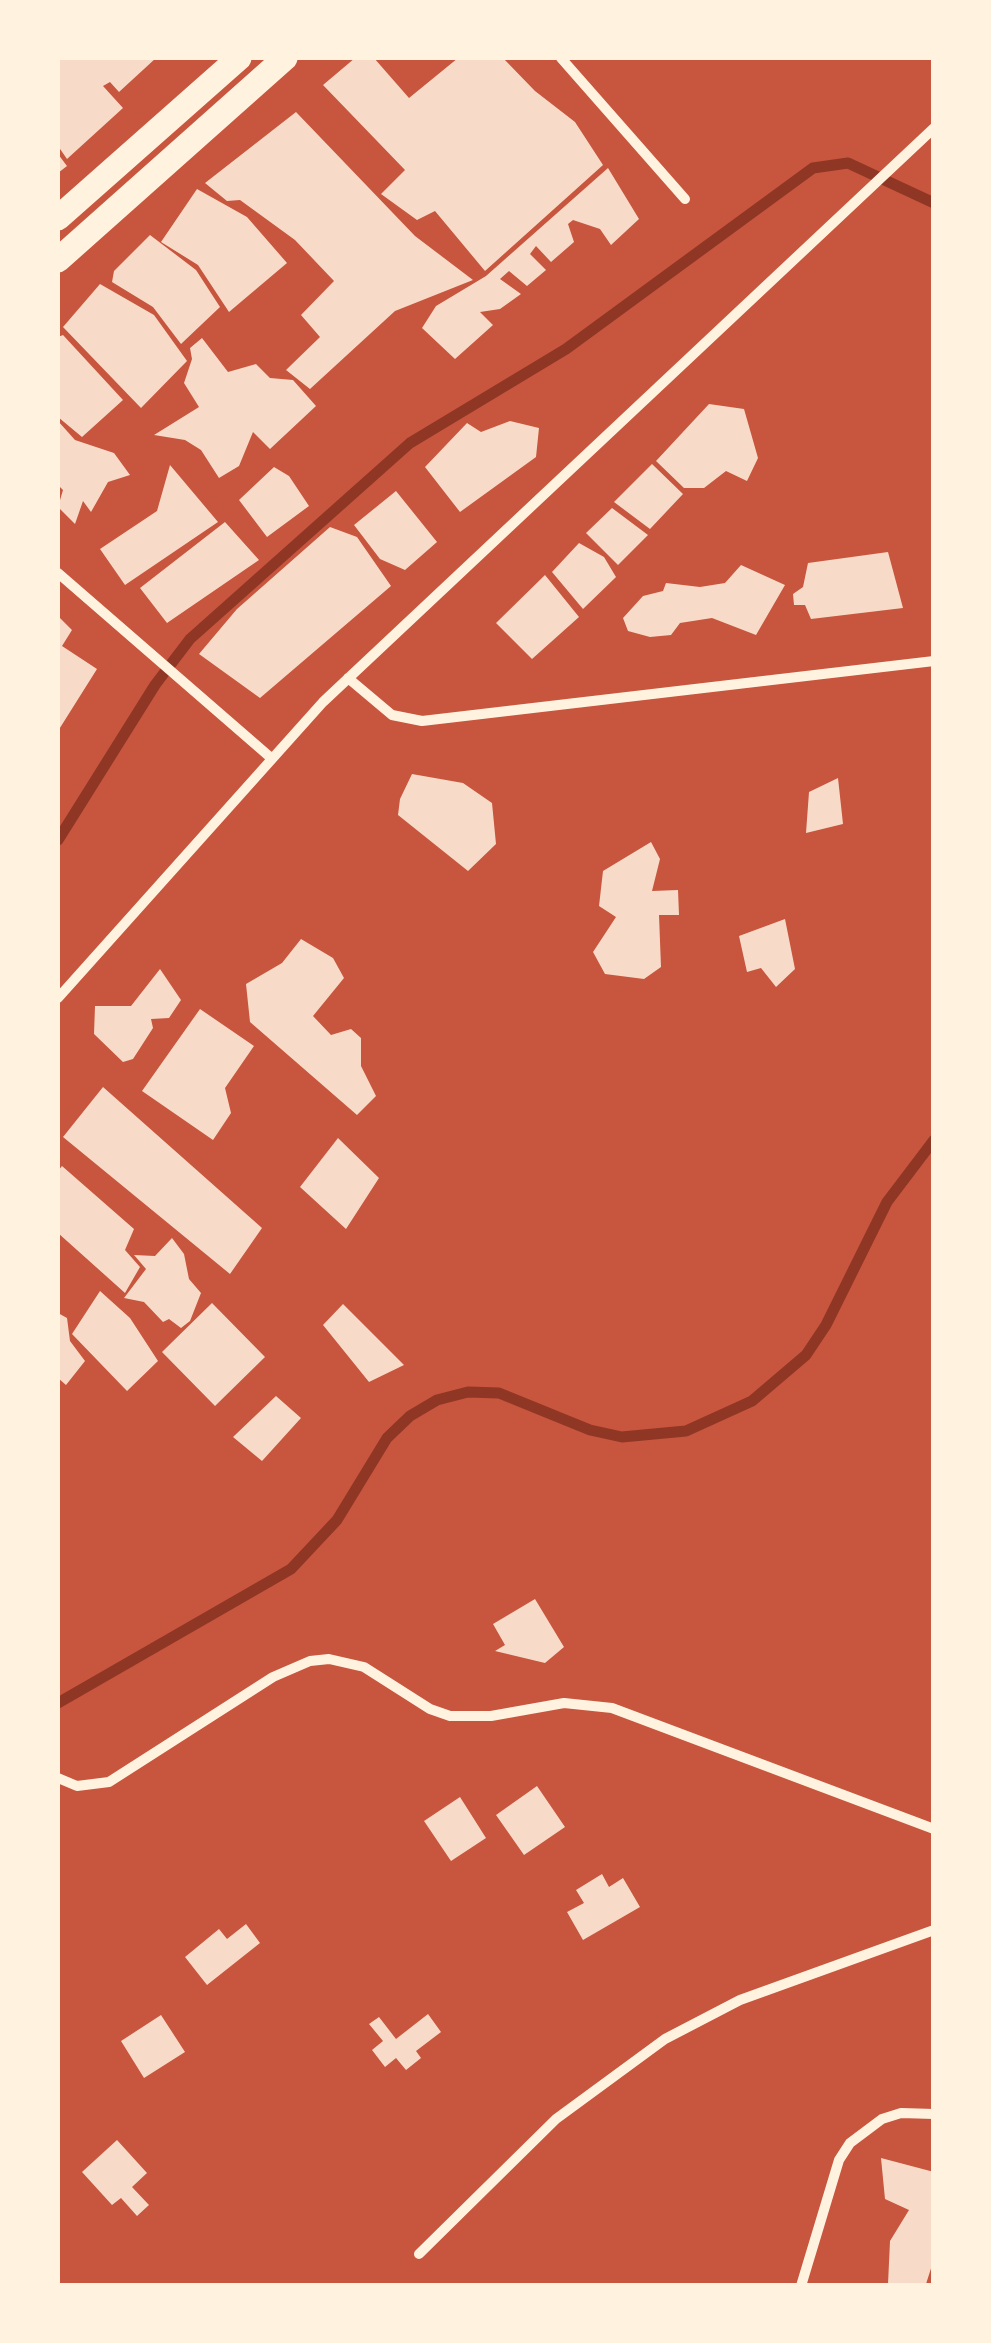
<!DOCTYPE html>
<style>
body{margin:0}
#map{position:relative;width:991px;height:2343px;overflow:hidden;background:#c8553d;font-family:"Source Serif 4",serif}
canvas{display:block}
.frame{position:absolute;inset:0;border:60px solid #fff3e0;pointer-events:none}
</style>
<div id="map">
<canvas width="991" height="2343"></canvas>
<div class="frame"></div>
</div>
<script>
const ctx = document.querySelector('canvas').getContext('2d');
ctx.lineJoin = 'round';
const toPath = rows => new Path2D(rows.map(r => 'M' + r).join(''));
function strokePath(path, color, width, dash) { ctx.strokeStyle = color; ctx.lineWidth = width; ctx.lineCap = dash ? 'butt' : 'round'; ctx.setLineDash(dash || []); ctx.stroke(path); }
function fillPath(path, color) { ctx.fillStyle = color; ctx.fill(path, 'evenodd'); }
const stream = toPath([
 [58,840,155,685,190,639,410,443,566,349,813,168,848,163,934,203],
 [58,1703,291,1569,337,1520,387,1438,410,1416,437,1400,468,1392,499,1393,590,1430,622,1437,686,1431,752,1401,806,1355,826,1325,887,1202,934,1140]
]);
const building = toPath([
 [58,58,156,58,119,92,110,82,103,86,123,108,67,159,58,146],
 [355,58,374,58,409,98,458,58,503,58,535,91,575,122,603,165,485,271,435,211,417,220,381,194,405,170,323,85],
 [296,112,415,236,473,280,395,311,310,389,286,370,320,337,301,315,334,281,295,240,240,200,227,201,205,183],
 [58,154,67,166,58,173],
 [608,168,639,219,611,245,600,229,573,220,568,224,574,242,551,262,536,246,530,254,546,270,527,286,509,271,500,279,521,294,500,309,480,312,493,325,455,359,422,328,436,306,486,276],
 [197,189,247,217,287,263,229,312,198,265,161,242],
 [150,235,196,270,220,307,181,344,153,307,112,282,114,271],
 [100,284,154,315,187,361,141,408,63,327],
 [63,335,123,400,82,437,58,417,58,337],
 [202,338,228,372,256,364,270,378,293,380,316,406,270,449,253,432,239,466,219,478,201,450,185,440,154,435,199,407,184,383,192,359,190,348],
 [709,404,744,409,758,458,747,481,726,471,704,488,684,488,656,461],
 [58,421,75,440,114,453,130,475,108,482,91,512,83,501,75,524,58,507,63,490,58,485],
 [510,421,539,428,536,457,460,512,425,467,467,423,481,432],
 [652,464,683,494,650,529,614,502],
 [170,465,218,522,125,585,100,549,157,511],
 [274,467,289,476,309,506,267,537,239,500],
 [396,491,437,542,405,570,380,559,354,525],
 [612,508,648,535,618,565,586,533],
 [225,522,259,560,167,623,140,588],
 [330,527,357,537,391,586,260,698,199,654,237,609],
 [579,543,604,557,616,577,583,609,552,572],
 [888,552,903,608,811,619,805,605,794,605,793,594,803,587,808,563],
 [741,565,785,585,756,635,712,618,680,623,671,635,650,637,628,631,623,618,643,596,663,591,666,583,700,587,725,583],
 [545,575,579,617,532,659,496,623],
 [58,616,72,630,62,646,97,669,58,731],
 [412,774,463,783,492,803,496,844,468,871,398,815,400,799],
 [838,778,843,824,806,833,809,792],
 [651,842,660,859,652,891,678,890,679,915,659,915,661,967,644,979,605,974,593,952,616,917,599,906,603,871],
 [785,919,795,969,776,987,761,968,747,972,739,936],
 [301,939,333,958,344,978,313,1016,331,1035,351,1029,361,1038,361,1066,376,1096,357,1115,250,1022,246,984,282,963],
 [160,969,181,1000,169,1018,151,1019,153,1028,133,1059,123,1062,94,1034,95,1006,131,1006],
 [200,1009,254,1046,225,1088,231,1113,213,1140,142,1091],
 [103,1087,262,1228,230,1274,63,1137],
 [338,1138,379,1178,346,1229,300,1187],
 [62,1166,134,1229,125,1250,140,1267,125,1293,58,1233,58,1171],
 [172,1238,184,1254,189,1279,201,1293,190,1321,181,1328,169,1319,163,1322,144,1302,124,1298,146,1269,134,1255,155,1256],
 [100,1291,130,1318,158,1361,127,1391,72,1334],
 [212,1303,265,1357,215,1406,162,1352],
 [343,1304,404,1365,369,1382,323,1325],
 [58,1313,67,1318,70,1341,85,1361,66,1385,58,1378],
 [276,1396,301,1418,262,1461,233,1437],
 [535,1599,564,1647,545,1663,495,1651,505,1645,493,1624],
 [537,1786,565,1827,524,1855,496,1815],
 [460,1797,486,1838,451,1861,424,1821],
 [602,1874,609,1887,623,1878,640,1907,583,1940,567,1912,584,1903,576,1890],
 [246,1924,260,1943,207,1985,185,1957,219,1929,227,1939],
 [428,2014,441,2032,416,2051,421,2058,406,2070,396,2058,385,2067,372,2050,383,2041,369,2024,379,2017,396,2039],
 [161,2015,185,2052,144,2078,121,2041],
 [117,2140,147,2173,132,2187,149,2205,137,2216,121,2198,112,2205,82,2172],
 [881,2158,934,2172,934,2259,926,2284,888,2284,890,2241,909,2210,885,2199]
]);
const minor = toPath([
 [561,58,685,199],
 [58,573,270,757],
 [348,678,392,715,422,721,934,661],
 [58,998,323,702,934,128],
 [58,1778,77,1786,109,1782,273,1677,310,1661,329,1659,364,1667,430,1709,450,1716,491,1716,564,1703,612,1708,934,1829],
 [419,2254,556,2119,665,2039,740,2000,934,1930],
 [801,2286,839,2160,850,2143,882,2119,901,2113,934,2114]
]);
const primary = toPath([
 [58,218,239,58],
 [58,260,285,58]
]);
strokePath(stream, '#8f3625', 11);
fillPath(building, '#f7dbc8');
strokePath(minor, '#fff3e0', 10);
strokePath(primary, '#fff3e0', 25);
</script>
